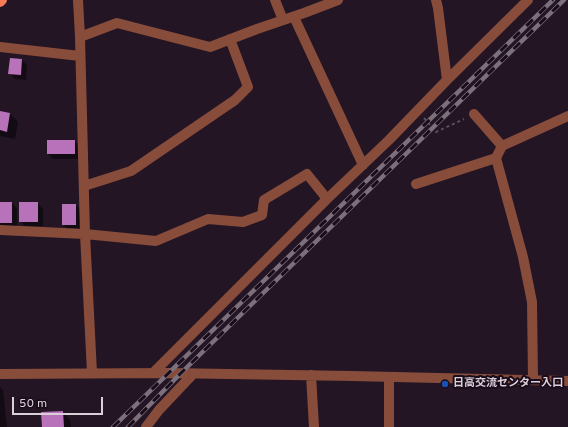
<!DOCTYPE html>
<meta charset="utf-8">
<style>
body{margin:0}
#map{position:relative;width:568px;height:427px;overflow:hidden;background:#231524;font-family:Overpass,sans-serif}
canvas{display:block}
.scale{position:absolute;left:12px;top:397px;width:91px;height:18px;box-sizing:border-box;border:2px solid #dad0da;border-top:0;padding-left:5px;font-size:12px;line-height:14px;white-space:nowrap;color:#dad0da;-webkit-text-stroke:3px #1a0c1a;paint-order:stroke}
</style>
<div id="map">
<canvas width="568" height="427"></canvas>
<div class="scale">50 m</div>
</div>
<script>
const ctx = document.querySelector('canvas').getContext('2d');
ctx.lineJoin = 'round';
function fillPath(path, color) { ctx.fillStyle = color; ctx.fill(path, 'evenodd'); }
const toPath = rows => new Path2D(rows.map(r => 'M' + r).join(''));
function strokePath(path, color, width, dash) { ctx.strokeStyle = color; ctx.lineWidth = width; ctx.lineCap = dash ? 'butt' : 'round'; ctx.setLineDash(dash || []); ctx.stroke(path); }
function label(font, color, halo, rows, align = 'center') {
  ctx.font = font + ' Overpass,"Noto Sans JP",sans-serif'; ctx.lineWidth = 4; ctx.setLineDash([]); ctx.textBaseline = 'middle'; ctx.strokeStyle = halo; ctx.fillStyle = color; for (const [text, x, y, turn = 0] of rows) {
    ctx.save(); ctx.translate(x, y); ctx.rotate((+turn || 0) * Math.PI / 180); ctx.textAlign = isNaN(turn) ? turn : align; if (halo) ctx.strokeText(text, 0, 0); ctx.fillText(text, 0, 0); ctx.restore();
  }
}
const shadow = toPath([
 [22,60,27,65,26,80,15,79,10,74],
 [0,112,10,114,18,122,15,139,0,136],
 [75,141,80,146,80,159,53,159,48,154],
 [0,203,12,203,17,208,17,227,0,227],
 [38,203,43,209,43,226,25,226,20,221],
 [76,205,81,210,81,230,68,230,63,224],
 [0,387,3,390,7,427,0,427],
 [63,412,70,420,71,427,43,427]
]);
const building = toPath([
 [10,58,22,59,21,75,8,74],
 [0,111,10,113,7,132,0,130],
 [47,140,75,140,75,154,47,154],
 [0,202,12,202,12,223,0,223],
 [19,202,38,202,38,222,19,222],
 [62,204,76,204,76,225,62,225],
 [63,411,64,427,42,427,41,412]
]);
const path = toPath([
 [424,118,436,132,464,119]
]);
const minor = toPath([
 [78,0,80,37,85,234,92,373],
 [275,0,283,20],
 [294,17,363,165],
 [80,37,117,23,210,47,257,29,304,13,338,0],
 [0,47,80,56],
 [447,80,528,0],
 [474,114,502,146],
 [496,158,502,146,568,116],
 [416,184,496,158,523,257,532,302,533,379],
 [84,186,131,171,235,100,248,87,230,39],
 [327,199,389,140,447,80,438,8,436,0],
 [0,230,85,234,156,241,208,219,243,222,262,215,264,200,307,174,327,199,153,373],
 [0,374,168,373,352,376,568,381],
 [311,375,314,427],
 [146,427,159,410,193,374],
 [389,427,389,377]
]);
const major = toPath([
 [0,2,2,0]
]);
const rail = toPath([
 [113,427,553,0],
 [128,427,180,374,564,0]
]);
const markers = [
 [445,384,4,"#1a4fb4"]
];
const poiNames = [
 ["日高交流センター入口",453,384]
];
fillPath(shadow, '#0007');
fillPath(building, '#b772ba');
strokePath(path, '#5c4f5c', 2, [3, 3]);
strokePath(minor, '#884c3b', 10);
strokePath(major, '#f77b56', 10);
strokePath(rail, '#7c707c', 4.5);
strokePath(rail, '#1a0c1a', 3, [9]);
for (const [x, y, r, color] of markers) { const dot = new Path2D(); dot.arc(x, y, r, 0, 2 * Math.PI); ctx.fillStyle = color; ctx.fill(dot); strokePath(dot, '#1a0c1a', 1.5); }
label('bold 11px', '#dad0da', '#1a0c1a', poiNames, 'left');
</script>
